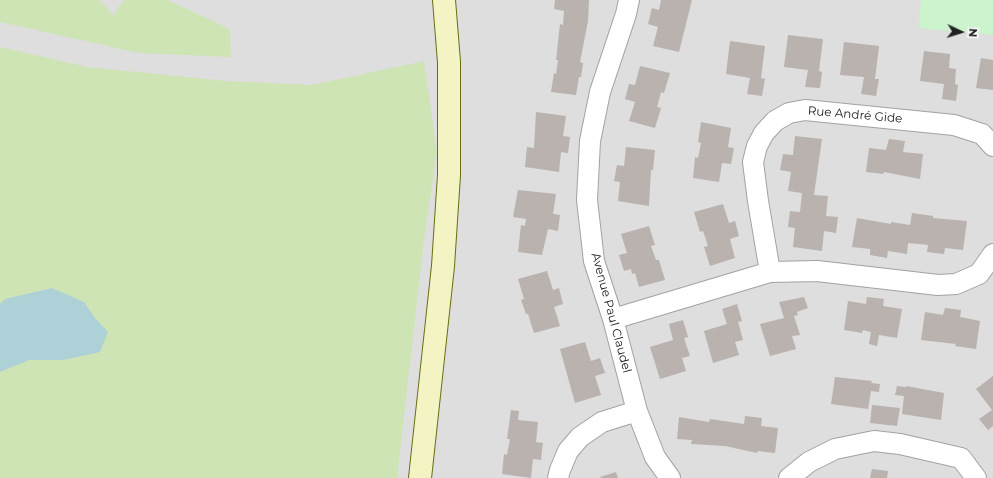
<!DOCTYPE html>
<meta charset="utf-8">
<style>
body{margin:0}
#map{position:relative;width:993px;height:478px;overflow:hidden;background:#f0ede8;font-family:Montserrat,sans-serif}
canvas{display:block}
.north{position:absolute;left:941px;top:12px;width:40px;height:40px;-webkit-text-stroke:3px #fff;paint-order:stroke;rotate:94deg;font-size:11px;font-weight:700;line-height:16px;text-align:center;color:#212121}
.north::after{content:'';display:block;margin:auto;width:14px;height:18px;background:#212121;clip-path:polygon(50% 0,100% 100%,50% 72%,0 100%)}
</style>
<div id="map">
<canvas width="993" height="478"></canvas>
<div class="north">N</div>
</div>
<script>
const ctx = document.querySelector('canvas').getContext('2d');
ctx.lineJoin = 'round';
function fillPath(path, color) { ctx.fillStyle = color; ctx.fill(path, 'evenodd'); }
const toPath = rows => new Path2D(rows.map(r => 'M' + r).join(''));
function strokePath(path, color, width, dash) { ctx.strokeStyle = color; ctx.lineWidth = width; ctx.lineCap = dash ? 'butt' : 'round'; ctx.setLineDash(dash || []); ctx.stroke(path); }
function label(font, color, halo, rows, align = 'center') {
  ctx.font = font + ' Montserrat,sans-serif'; ctx.lineWidth = 3; ctx.setLineDash([]); ctx.textBaseline = 'middle'; ctx.strokeStyle = halo; ctx.fillStyle = color; for (const [text, x, y, turn = 0] of rows) {
    ctx.save(); ctx.translate(x, y); ctx.rotate((+turn || 0) * Math.PI / 180); ctx.textAlign = isNaN(turn) ? turn : align; if (halo) ctx.strokeText(text, 0, 0); ctx.fillText(text, 0, 0); ctx.restore();
  }
}
const residential = toPath([
 [0,0,993,0,993,478,0,478]
]);
const grass = toPath([
 [0,0,99,0,113,15,124,0,168,0,230,29,231,57,139,53,0,22],
 [0,47,87,67,226,81,312,85,424,61,437,152,424,240,397,478,0,478]
]);
const park = toPath([
 [921,0,993,0,993,35,919,28]
]);
const water = toPath([
 [52,288,84,302,95,318,108,332,100,352,64,360,29,360,0,372,0,304,5,299]
]);
const building = toPath([
 [555,0,589,0,588,21,580,62,583,63,581,77,579,77,576,95,551,92,554,73,556,74,558,60,556,60,560,24,563,25,564,11,554,9],
 [661,0,692,0,679,52,653,46,658,27,648,24,652,8,659,10],
 [788,35,823,39,819,71,822,72,820,88,805,87,808,70,784,67],
 [730,41,765,46,761,78,765,79,762,96,747,94,750,78,726,74],
 [844,42,879,46,875,79,879,79,876,96,861,94,864,77,840,75],
 [924,51,950,54,949,68,956,69,955,84,958,85,956,101,942,99,944,84,920,81],
 [981,58,993,60,993,90,976,88],
 [640,66,670,73,664,93,661,92,659,100,657,107,661,108,655,128,629,121,635,102,625,99,629,84,635,85],
 [536,112,566,116,563,136,570,137,568,153,561,152,559,172,525,167,527,147,534,148],
 [701,122,731,128,728,147,734,148,731,164,722,163,719,182,693,178,695,157,698,158,701,143,698,142],
 [795,136,822,139,814,195,828,196,826,216,838,217,836,233,824,231,822,251,793,247,795,228,788,227,790,211,800,212,802,193,788,191,791,172,780,170,783,154,793,155],
 [889,139,905,141,903,152,923,154,920,179,884,172,883,174,866,172,869,148,886,150],
 [626,147,655,150,653,170,651,170,649,206,618,201,620,182,614,181,617,165,624,166],
 [518,190,556,194,553,214,560,215,558,231,548,229,542,255,518,252,521,225,525,226,526,219,513,217],
 [723,204,729,223,735,221,739,236,730,239,735,258,710,266,704,247,708,246,703,231,700,232,694,212],
 [912,213,933,216,933,218,967,221,963,250,945,248,944,254,927,252,928,245,908,243,907,254,888,251,887,258,870,255,870,249,852,247,857,218,891,224,891,222,910,225],
 [649,226,655,245,651,246,656,260,659,260,665,280,639,287,635,273,632,274,631,269,624,271,619,255,627,253,621,234],
 [547,271,553,290,559,288,563,304,554,307,560,326,534,333,528,314,526,314,521,300,524,299,518,279],
 [804,297,808,308,797,312,798,315,794,316,800,335,792,336,796,349,770,356,760,324,784,318,779,302],
 [867,297,884,299,883,306,902,309,897,338,879,335,877,346,869,344,871,332,863,330,862,333,844,330,848,301,866,304],
 [737,304,742,321,738,322,743,340,735,342,739,355,713,363,704,331,727,324,722,309],
 [945,308,961,310,960,317,980,321,976,349,955,346,956,344,921,340,925,312,943,315],
 [683,320,688,337,684,338,690,356,682,358,686,371,660,379,650,347,673,340,669,324],
 [585,342,591,361,600,358,605,373,595,376,601,395,575,403,560,349],
 [993,376,993,426,988,430,979,419,992,410,976,389],
 [835,377,872,381,871,383,880,384,879,392,871,391,868,409,831,404],
 [897,386,906,387,906,386,944,393,941,420,902,414,904,396,895,395],
 [872,405,900,408,897,426,870,423],
 [511,410,519,411,518,420,538,422,536,442,543,443,542,450,541,460,533,459,531,478,502,474,504,454,507,455,510,439,507,439],
 [745,416,762,418,761,426,778,428,775,453,758,451,757,453,725,446,691,444,692,440,677,439,679,417,709,422,710,419,744,424],
 [872,469,888,471,887,478,870,478],
 [616,472,618,478,601,478,600,477]
]);
const street = toPath([
 [629,0,626,14,600,92,590,141,587,200,594,261,613,319,637,411,655,457,670,478],
 [770,272,758,201,753,162,757,146,764,133,775,121,789,113,805,110,954,125,982,134,993,146],
 [613,319,770,272,817,271,938,285,956,284,979,274,993,254],
 [558,478,560,470,568,451,580,437,602,422,637,411],
 [789,478,809,462,835,449,874,441,900,444,961,458,976,478]
]);
const secondary = toPath([
 [420,478,443,266,449,175,449,62,444,0]
]);
const streetNames = [
 ["Rue André Gide",855,115,5],
 ["Avenue Paul Claudel",611,313,75]
];
fillPath(residential, '#dedede');
fillPath(grass, '#cee4b5');
fillPath(park, '#cbf4cc');
fillPath(water, '#aed1d8');
fillPath(building, '#b9b2ae');
strokePath(street, '#a2a2a2', 22);
strokePath(secondary, '#686d12', 24);
strokePath(street, '#fff', 20);
strokePath(secondary, '#f3f3c3', 22);
label('12px', '#212121', '#fff', streetNames);
</script>
